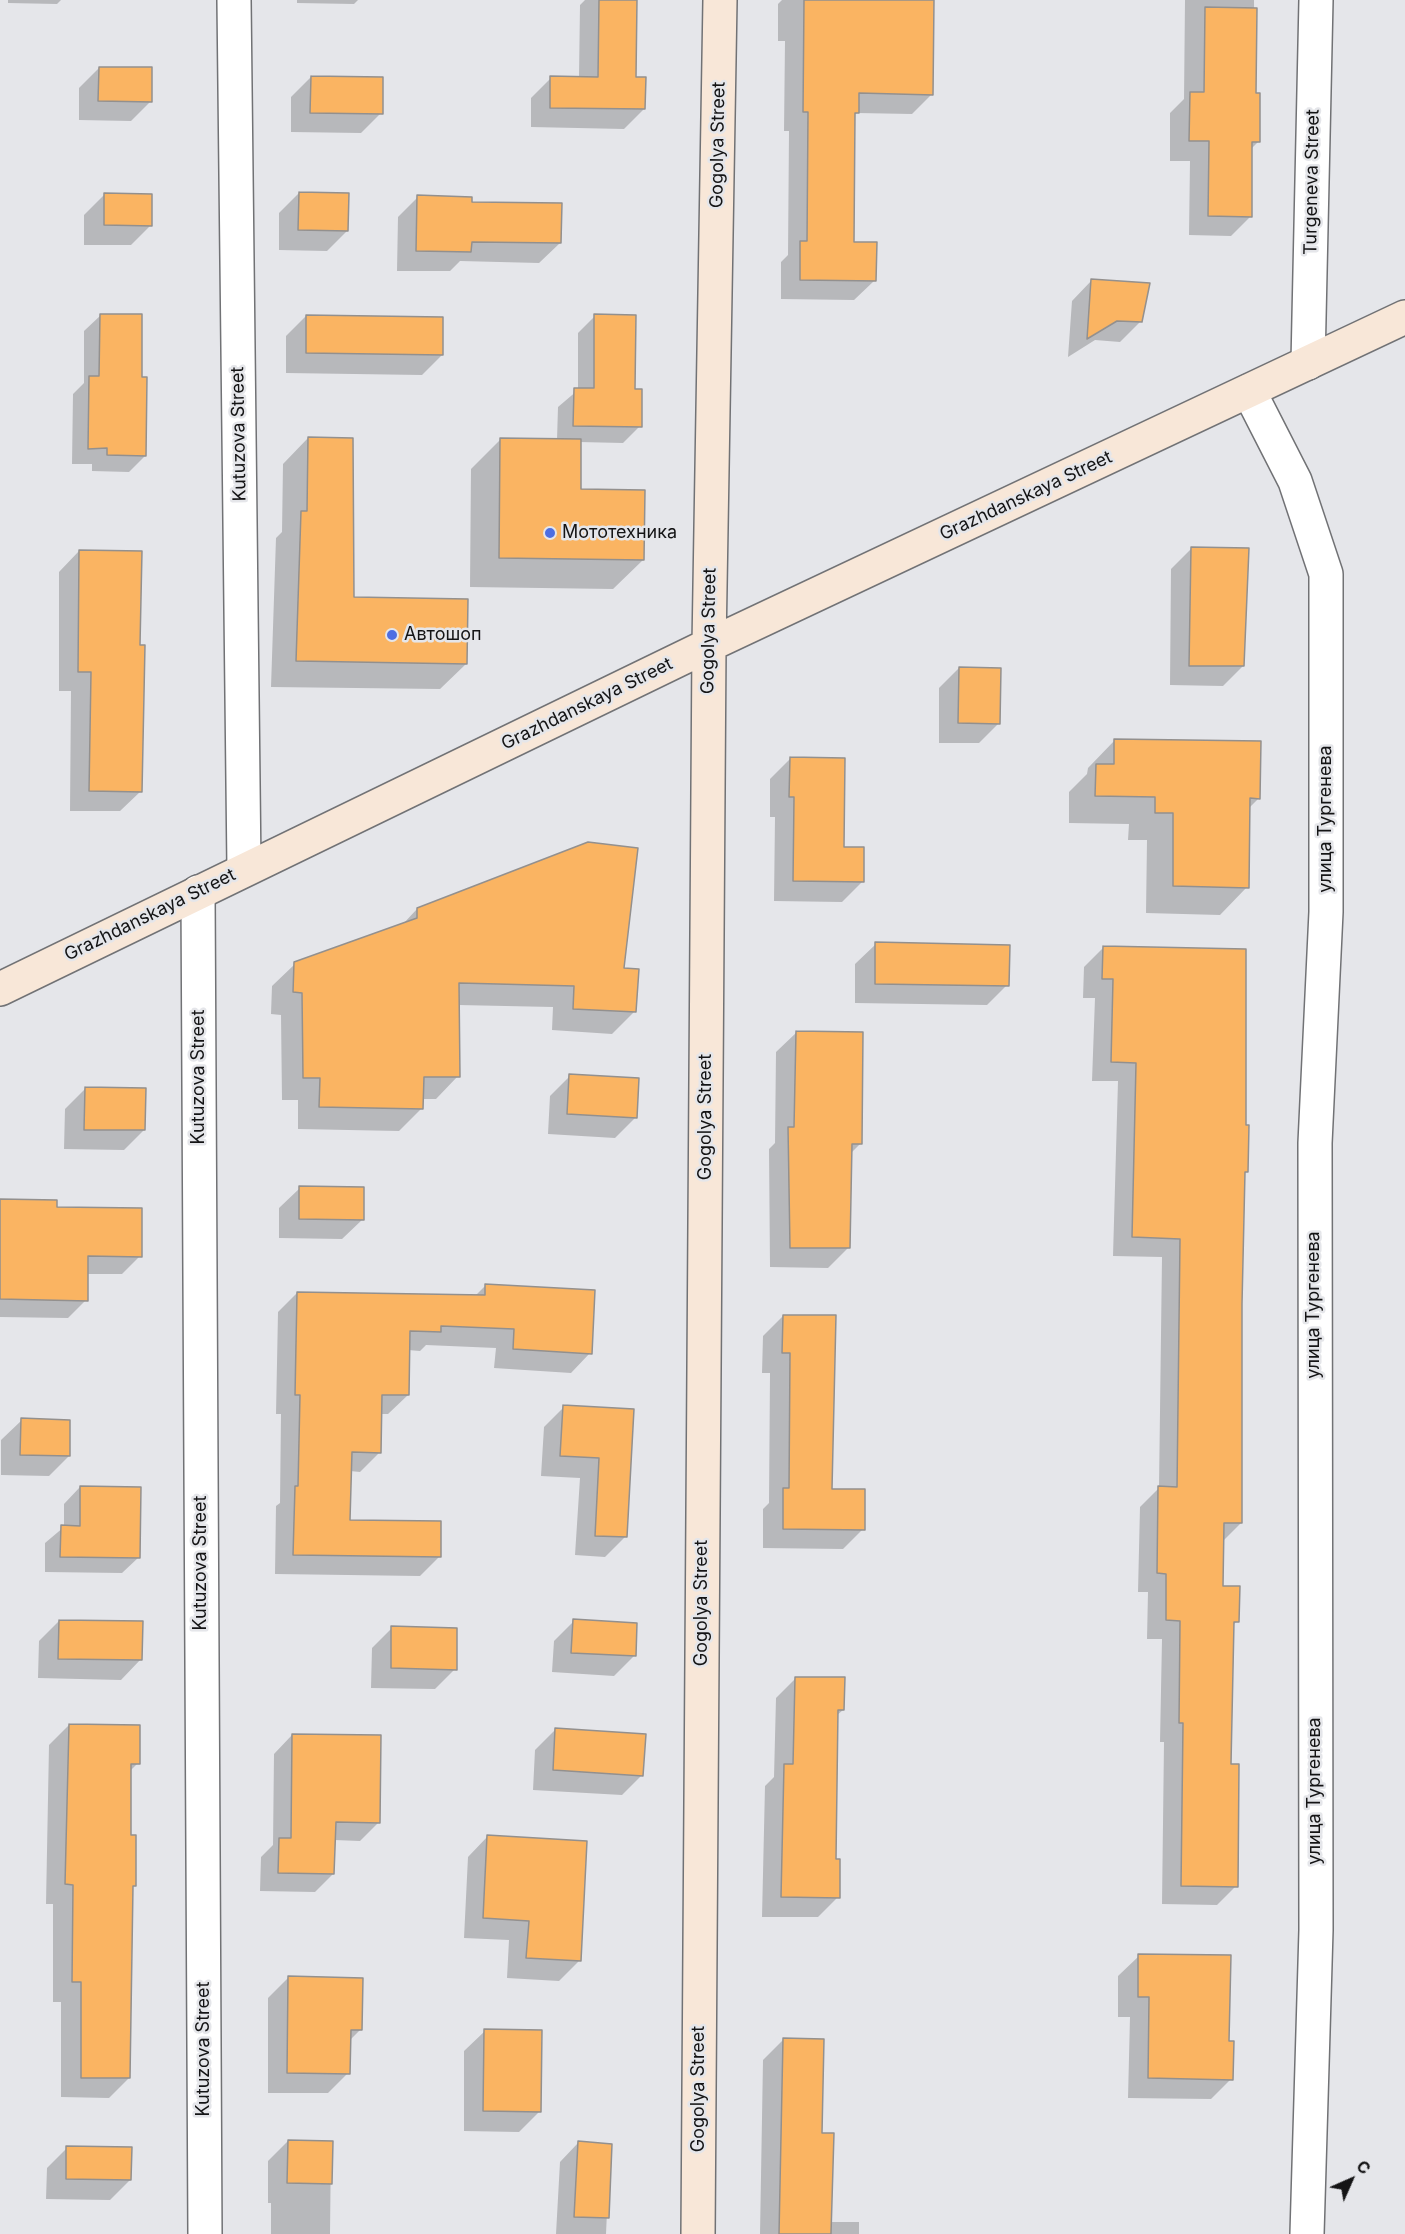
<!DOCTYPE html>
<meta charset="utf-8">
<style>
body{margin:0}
#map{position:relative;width:1405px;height:2234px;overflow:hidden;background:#e5e6ea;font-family:Inter,sans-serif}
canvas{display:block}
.north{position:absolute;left:1321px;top:2150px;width:60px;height:60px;-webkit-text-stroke:4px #e5e6ea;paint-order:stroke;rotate:45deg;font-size:16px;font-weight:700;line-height:24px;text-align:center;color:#141415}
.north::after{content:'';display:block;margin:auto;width:21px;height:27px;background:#141415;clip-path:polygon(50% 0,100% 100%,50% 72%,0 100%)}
</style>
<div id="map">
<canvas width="1405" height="2234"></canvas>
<div class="north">С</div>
</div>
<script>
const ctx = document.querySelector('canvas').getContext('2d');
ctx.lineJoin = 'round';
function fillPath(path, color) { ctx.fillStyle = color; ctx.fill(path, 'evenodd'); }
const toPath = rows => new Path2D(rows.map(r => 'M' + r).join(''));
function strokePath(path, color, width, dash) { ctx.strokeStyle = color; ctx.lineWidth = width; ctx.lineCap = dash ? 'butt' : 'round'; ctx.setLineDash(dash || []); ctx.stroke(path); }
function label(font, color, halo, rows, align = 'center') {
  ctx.font = font + ' Inter,sans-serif'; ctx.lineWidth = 5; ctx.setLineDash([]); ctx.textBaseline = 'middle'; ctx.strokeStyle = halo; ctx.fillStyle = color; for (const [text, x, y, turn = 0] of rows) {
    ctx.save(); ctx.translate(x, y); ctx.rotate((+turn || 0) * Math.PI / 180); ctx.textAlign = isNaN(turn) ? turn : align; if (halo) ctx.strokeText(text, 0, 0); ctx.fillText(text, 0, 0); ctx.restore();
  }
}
const shadow = toPath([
 [8,0,61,0,57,4,8,3],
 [297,0,358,0,354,4,297,3],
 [585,0,635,0,634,79,644,109,624,129,531,127,531,98,551,78,579,78,580,5],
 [782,0,933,0,932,94,912,114,857,113,853,116,853,243,874,281,854,300,781,299,781,262,788,255,789,131,784,131,785,41,778,41,778,4],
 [1185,0,1254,0,1255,94,1259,141,1251,149,1251,216,1231,236,1189,235,1190,161,1170,161,1170,113,1184,99],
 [99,68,151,101,131,121,79,120,79,88],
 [311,77,381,113,361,133,291,132,291,97],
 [299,193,347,231,327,251,279,250,279,213],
 [104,195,151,225,131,245,84,245,84,215],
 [418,197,471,203,560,243,539,263,460,261,450,271,397,271,398,217],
 [1092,280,1140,322,1120,342,1095,340,1068,357,1072,301],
 [101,315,140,379,145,456,129,472,92,471,92,464,72,464,73,394,84,383,84,331],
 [306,316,442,355,422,375,286,373,286,336],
 [595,316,633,390,640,426,623,443,579,442,579,491,643,560,613,589,470,587,471,469,501,439,557,440,558,407,578,390,578,333],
 [308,438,352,599,466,664,440,689,271,687,276,538,282,532,283,464],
 [1191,549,1243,666,1223,686,1170,685,1171,569],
 [79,551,139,647,141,791,120,811,70,811,71,691,59,691,59,572],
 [959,668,999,723,979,743,939,743,939,688],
 [1115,740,1259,798,1248,809,1247,887,1220,915,1146,913,1147,840,1128,840,1129,824,1069,823,1069,792,1087,774,1088,768],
 [790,759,862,882,842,902,774,901,775,817,770,817,770,779],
 [417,909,622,969,635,1011,612,1034,552,1030,553,1007,458,1005,458,1076,436,1099,422,1099,421,1109,399,1131,298,1129,298,1100,282,1100,281,1015,271,1014,272,986,295,964,403,924],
 [876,944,1007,985,987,1005,855,1003,855,964],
 [1103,948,1244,1127,1247,1171,1243,1175,1241,1304,1241,1523,1222,1542,1221,1587,1237,1621,1232,1626,1230,1766,1236,1886,1217,1905,1162,1904,1164,1742,1160,1742,1162,1639,1147,1639,1148,1592,1138,1592,1140,1507,1159,1488,1162,1257,1113,1256,1118,1081,1092,1081,1095,998,1083,998,1084,967],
 [797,1032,860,1144,850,1154,848,1248,828,1268,770,1267,769,1149,775,1143,776,1052],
 [570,1076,635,1118,615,1138,548,1134,550,1096],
 [85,1089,144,1130,124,1150,64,1149,65,1109],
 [300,1188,363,1219,342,1239,279,1238,279,1208],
 [0,1201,56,1208,140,1256,122,1274,87,1274,86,1300,68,1318,0,1317],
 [486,1285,590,1353,571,1373,494,1368,496,1348,426,1345,420,1351,408,1350,408,1395,388,1414,380,1414,380,1452,360,1472,350,1471,349,1521,439,1557,420,1576,275,1574,276,1506,280,1503,281,1414,276,1414,278,1312,297,1293,475,1296],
 [783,1316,830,1490,863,1529,843,1549,763,1548,763,1509,769,1503,770,1373,762,1373,763,1336],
 [564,1407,632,1410,625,1537,605,1557,575,1555,580,1478,541,1476,544,1427],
 [22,1420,69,1456,49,1476,1,1475,1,1440],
 [80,1487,139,1557,122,1573,45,1572,45,1543,64,1527,64,1504],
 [59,1621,141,1659,121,1680,38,1678,39,1641],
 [574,1621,634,1656,614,1676,552,1672,554,1641],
 [392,1628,455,1669,435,1689,371,1688,372,1648],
 [796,1678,843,1710,836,1716,835,1860,838,1897,818,1917,762,1917,765,1786,774,1777,776,1698],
 [69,1725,138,1763,130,1771,129,1836,134,1885,131,1888,129,2078,109,2098,61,2097,61,2002,53,2002,53,1904,46,1904,49,1745],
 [555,1730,642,1775,622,1795,533,1790,535,1750],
 [292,1735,379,1822,360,1841,334,1840,333,1874,315,1892,260,1891,261,1857,273,1845,274,1754],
 [488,1836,579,1961,559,1981,507,1978,509,1940,464,1938,468,1857],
 [1139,1956,1228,2042,1231,2079,1211,2099,1128,2098,1130,2017,1118,2017,1118,1976],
 [288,1978,361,2029,349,2041,348,2073,328,2093,268,2093,268,1998],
 [485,2031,539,2112,519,2132,464,2131,464,2051],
 [783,2040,821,2135,830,2222,859,2222,859,2234,760,2234,763,2060],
 [288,2141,331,2142,330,2234,271,2234,271,2203,268,2203,268,2161],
 [578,2143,610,2145,606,2234,556,2234,560,2162],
 [67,2148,130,2180,110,2200,46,2199,47,2168]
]);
const building = toPath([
 [599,0,637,0,636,77,646,77,645,109,550,108,550,76,598,77,599,0],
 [804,0,934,0,933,95,859,93,859,113,855,113,854,242,877,242,876,281,800,280,800,241,807,241,808,112,803,112,804,0],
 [1205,7,1257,8,1256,93,1260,93,1260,142,1252,142,1252,217,1208,216,1209,141,1189,141,1190,92,1204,92,1205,7],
 [99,67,152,67,152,102,98,101,99,67],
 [311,76,383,77,383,114,310,113,311,76],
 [299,192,349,193,348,231,298,230,299,192],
 [104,193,152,194,152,226,104,225,104,193],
 [417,195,472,197,472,202,562,203,561,243,472,242,471,252,416,251,417,195],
 [1091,279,1150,283,1142,322,1117,321,1087,339,1091,279],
 [100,314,142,314,142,377,147,377,146,456,107,455,107,448,88,449,89,376,99,376,100,314],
 [594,314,636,315,635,389,642,389,642,427,573,426,574,388,594,388,594,314],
 [306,315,443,317,443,355,306,353,306,315],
 [308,437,353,438,354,597,468,599,467,664,296,661,301,511,307,511,308,437],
 [500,438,581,439,581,489,645,490,644,560,499,558,500,438],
 [1191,547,1249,548,1244,666,1189,666,1191,547],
 [79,550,142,551,140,645,145,645,142,792,89,791,91,672,78,672,79,550],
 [959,667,1001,668,1000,724,958,723,959,667],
 [1114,739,1261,741,1260,799,1250,798,1249,888,1173,886,1173,813,1155,813,1155,797,1095,796,1096,764,1114,764,1114,739],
 [790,757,845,758,844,847,864,847,864,882,793,881,794,797,789,797,790,757],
 [588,842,638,848,624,968,639,969,636,1012,573,1009,574,986,459,983,460,1077,424,1077,423,1109,319,1107,320,1078,303,1078,302,993,293,992,294,962,417,918,417,908,588,842],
 [875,942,1010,945,1009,986,875,984,875,942],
 [1103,946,1246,949,1246,1125,1249,1125,1248,1172,1245,1172,1242,1304,1242,1523,1224,1523,1223,1586,1240,1586,1239,1622,1234,1622,1231,1764,1239,1764,1238,1887,1181,1886,1183,1723,1179,1723,1180,1621,1166,1620,1166,1574,1157,1573,1158,1486,1177,1487,1180,1239,1132,1237,1136,1063,1111,1062,1113,979,1102,979,1103,946],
 [796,1031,863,1032,862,1144,852,1144,850,1248,790,1248,788,1127,794,1127,796,1031],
 [569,1074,639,1078,637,1118,567,1114,569,1074],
 [85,1087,146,1088,145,1130,84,1130,85,1087],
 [299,1186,364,1187,364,1220,299,1219,299,1186],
 [0,1199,57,1200,57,1207,142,1208,142,1257,88,1256,88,1301,0,1299,0,1199],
 [485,1284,595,1290,592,1354,513,1349,514,1329,441,1326,441,1332,410,1331,409,1395,382,1395,381,1453,352,1452,350,1520,441,1521,441,1557,293,1555,295,1486,298,1486,300,1395,295,1395,297,1292,485,1295,485,1284],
 [783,1315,836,1315,832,1489,865,1489,865,1530,783,1529,783,1488,789,1488,790,1353,782,1353,783,1315],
 [563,1405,634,1409,627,1537,595,1536,599,1458,560,1456,563,1405],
 [21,1418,70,1420,70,1456,20,1455,21,1418],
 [80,1486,141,1487,140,1558,60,1557,61,1525,80,1526,80,1486],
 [573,1619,637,1623,636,1656,571,1653,573,1619],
 [59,1620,143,1621,142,1660,58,1659,59,1620],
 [391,1626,457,1628,457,1670,391,1668,391,1626],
 [795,1677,845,1677,844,1710,838,1710,836,1859,840,1859,840,1898,781,1897,784,1764,793,1764,795,1677],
 [69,1724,140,1725,140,1764,131,1764,131,1835,136,1835,136,1886,133,1886,130,2078,81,2078,81,1982,72,1982,73,1885,65,1884,69,1724],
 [555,1728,646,1734,643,1776,553,1770,555,1728],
 [292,1734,381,1735,380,1823,336,1822,334,1874,278,1873,279,1838,291,1838,292,1734],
 [487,1835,587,1841,581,1961,526,1958,529,1921,483,1918,487,1835],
 [1138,1954,1231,1955,1229,2041,1234,2041,1233,2080,1148,2078,1149,1997,1138,1997,1138,1954],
 [288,1976,363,1978,362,2030,351,2030,350,2074,287,2073,288,1976],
 [484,2029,542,2030,541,2112,483,2111,484,2029],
 [783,2038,824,2039,822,2133,834,2133,831,2234,779,2234,783,2038],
 [288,2140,333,2141,332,2184,287,2183,288,2140],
 [578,2141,612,2144,609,2218,574,2217,578,2141],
 [66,2146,132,2147,131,2180,66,2179,66,2146]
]);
const minor = toPath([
 [234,0,244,869],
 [1308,363,1316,0],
 [1249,391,1295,481,1326,574,1326,912,1315,1143,1316,1930,1307,2234],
 [198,892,205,2234]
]);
const secondary = toPath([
 [0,989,709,645,1405,317],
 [698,2234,709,645,720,0]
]);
const markers = [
 [550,533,6,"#4d6ee2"],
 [392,635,6,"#4d6ee2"]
];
const streetNames = [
 ["Gogolya Street",718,145,-89],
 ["Turgeneva Street",1312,182,-89],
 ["Kutuzova Street",239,434,-91],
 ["Grazhdanskaya Street",1026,496,-25],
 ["Gogolya Street",709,631,-89],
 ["Grazhdanskaya Street",587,704,-26],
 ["улица Тургенева",1326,819,-90],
 ["Grazhdanskaya Street",150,915,-26],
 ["Kutuzova Street",199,1077,-90],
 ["Gogolya Street",706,1117,-90],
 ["улица Тургенева",1314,1305,-90],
 ["Kutuzova Street",201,1563,-90],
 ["Gogolya Street",702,1603,-90],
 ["улица Тургенева",1315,1791,-90],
 ["Kutuzova Street",204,2049,-90],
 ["Gogolya Street",699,2089,-90]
];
const poiNames = [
 ["Мототехника",562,533],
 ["Автошоп",404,635]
];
fillPath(shadow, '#0003');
fillPath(building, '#fab462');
strokePath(building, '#93908e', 1.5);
strokePath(minor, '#717275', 36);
strokePath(secondary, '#717275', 36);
strokePath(minor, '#fff', 33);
strokePath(secondary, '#f8e7d8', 33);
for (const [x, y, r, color] of markers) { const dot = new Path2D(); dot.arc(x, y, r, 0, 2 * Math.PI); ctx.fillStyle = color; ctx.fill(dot); strokePath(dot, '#e5e6ea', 2); }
label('18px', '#141415', '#e5e6ea', streetNames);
label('18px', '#141415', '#e5e6ea', poiNames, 'left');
</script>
